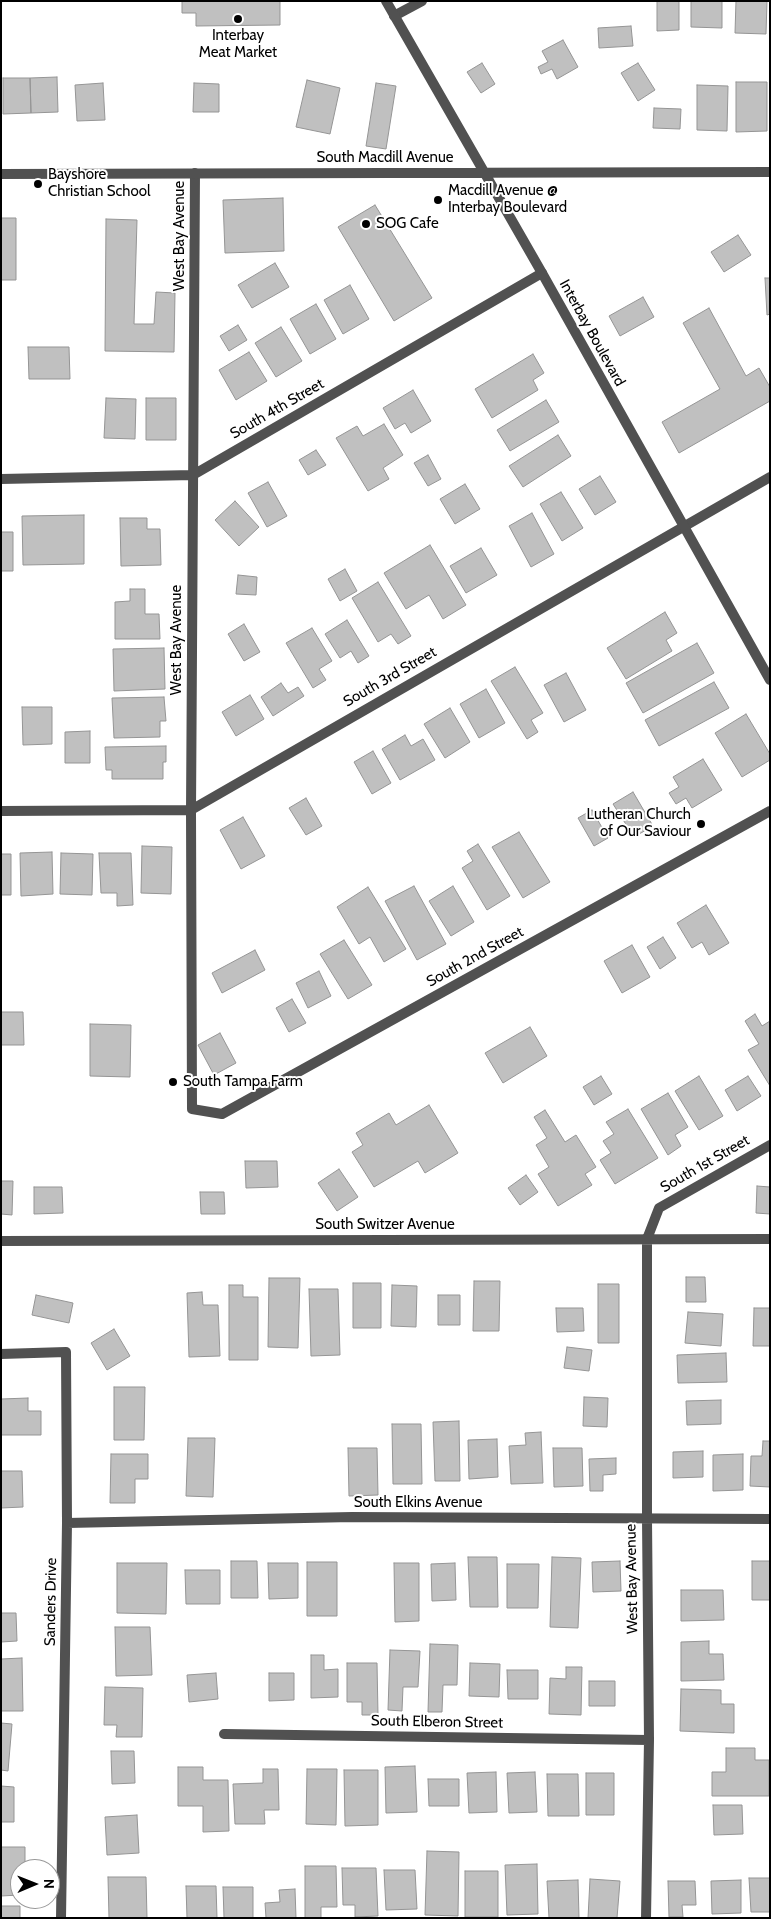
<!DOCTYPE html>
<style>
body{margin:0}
#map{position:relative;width:771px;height:1919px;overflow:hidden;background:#fff;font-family:Cabin,sans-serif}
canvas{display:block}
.frame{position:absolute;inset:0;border:2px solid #000;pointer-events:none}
.north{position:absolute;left:10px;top:1859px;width:50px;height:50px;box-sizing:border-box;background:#fff;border:1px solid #999;border-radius:50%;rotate:89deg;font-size:14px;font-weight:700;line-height:20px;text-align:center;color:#000}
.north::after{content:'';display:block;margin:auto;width:18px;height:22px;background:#000;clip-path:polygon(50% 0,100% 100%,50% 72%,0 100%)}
</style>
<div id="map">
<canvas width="771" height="1919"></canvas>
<div class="frame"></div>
<div class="north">N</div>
</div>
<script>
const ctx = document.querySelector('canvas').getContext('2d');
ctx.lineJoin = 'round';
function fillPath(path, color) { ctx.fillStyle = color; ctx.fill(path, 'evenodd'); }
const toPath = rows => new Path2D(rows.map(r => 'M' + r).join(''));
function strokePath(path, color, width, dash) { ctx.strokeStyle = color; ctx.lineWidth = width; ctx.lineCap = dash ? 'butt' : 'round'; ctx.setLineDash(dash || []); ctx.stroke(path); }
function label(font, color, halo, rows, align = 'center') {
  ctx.font = font + ' Cabin,sans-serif'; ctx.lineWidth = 4; ctx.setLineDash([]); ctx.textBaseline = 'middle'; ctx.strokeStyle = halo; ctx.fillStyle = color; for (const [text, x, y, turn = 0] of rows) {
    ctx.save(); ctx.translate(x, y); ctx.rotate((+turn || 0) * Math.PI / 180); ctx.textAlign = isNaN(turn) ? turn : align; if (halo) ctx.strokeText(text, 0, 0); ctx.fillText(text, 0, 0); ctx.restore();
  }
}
const building = toPath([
 [182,1,280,1,280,25,196,26,196,13,182,13,182,1],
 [657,1,679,1,679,30,657,31,657,1],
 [691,1,722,1,722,28,691,27,691,1],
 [736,1,767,1,766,34,735,33,736,1],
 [631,26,633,46,599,48,598,28,631,26],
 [563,40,578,67,557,79,552,69,541,74,538,67,548,62,542,51,563,40],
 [482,63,495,84,481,93,467,72,482,63],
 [638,63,655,90,638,101,621,73,638,63],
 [57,77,58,112,31,113,30,78,57,77],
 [3,78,30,78,31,113,3,114,3,78],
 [307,80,340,88,330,134,296,127,307,80],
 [736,82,767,82,767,131,736,132,736,82],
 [103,83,105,120,77,121,75,85,103,83],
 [194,83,219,84,219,112,193,112,194,83],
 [376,83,396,86,386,149,366,146,376,83],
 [697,85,728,86,727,131,697,130,697,85],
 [654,108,681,109,680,129,653,128,654,108],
 [283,198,284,251,225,253,223,200,283,198],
 [375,205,432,298,394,321,338,227,375,205],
 [1,218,16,218,16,280,1,280,1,218],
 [106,219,137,220,134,324,154,324,156,292,175,293,174,352,105,351,106,219],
 [738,235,751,255,724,272,711,252,738,235],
 [275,263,289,287,252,308,238,285,275,263],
 [765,278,770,278,770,314,767,315,765,278],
 [350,285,369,319,343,334,324,300,350,285],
 [643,297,654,317,620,336,609,316,643,297],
 [316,304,336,339,310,354,290,319,316,304],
 [709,308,746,376,759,368,770,387,770,401,679,453,662,422,720,389,683,323,709,308],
 [238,325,247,340,229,351,220,336,238,325],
 [281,327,302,361,276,377,255,343,281,327],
 [28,347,69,347,70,379,29,379,28,347],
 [249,352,267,381,236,400,219,370,249,352],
 [533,354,544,373,533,380,538,390,492,418,475,389,533,354],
 [413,390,431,421,411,433,405,423,395,429,383,408,413,390],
 [106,398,136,399,135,439,104,438,106,398],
 [146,398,176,398,176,440,146,440,146,398],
 [546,400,559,422,510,451,497,430,546,400],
 [384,424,403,455,383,468,389,479,368,491,336,438,357,426,363,436,384,424],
 [558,435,571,456,523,487,509,466,558,435],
 [316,450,326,465,308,475,299,460,316,450],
 [428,455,441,479,428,486,414,463,428,455],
 [600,476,616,502,595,515,579,489,600,476],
 [268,482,287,516,267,527,248,493,268,482],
 [465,484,480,509,455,524,440,499,465,484],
 [561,492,583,528,562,541,540,504,561,492],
 [235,501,259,527,239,546,215,520,235,501],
 [532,513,554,554,531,567,509,526,532,513],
 [84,515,84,564,23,565,22,516,84,515],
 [120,518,147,518,147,529,160,529,161,565,121,566,120,518],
 [1,532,13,532,13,571,1,571,1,532],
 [430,545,466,605,443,619,429,595,406,609,384,573,430,545],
 [481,548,497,575,466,593,450,566,481,548],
 [345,569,357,591,340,601,328,579,345,569],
 [238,575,257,577,256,595,236,594,238,575],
 [378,582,411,636,398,644,391,634,378,642,352,598,378,582],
 [130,589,145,589,145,614,159,614,160,639,115,639,115,602,130,601,130,589],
 [665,612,677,633,666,640,672,651,626,679,607,648,665,612],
 [347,620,369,656,358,663,351,651,340,658,325,634,347,620],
 [244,624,260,652,244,661,228,634,244,624],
 [312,628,332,661,319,669,326,680,313,688,286,643,312,628],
 [697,643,714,673,643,713,626,683,697,643],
 [164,648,165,689,114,691,113,649,164,648],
 [515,667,543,713,531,720,538,732,527,739,491,681,515,667],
 [566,673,586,710,564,722,544,685,566,673],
 [714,682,729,708,659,746,645,720,714,682],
 [281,683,288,693,298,687,304,696,273,716,261,697,281,683],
 [486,689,505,723,479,738,460,704,486,689],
 [250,695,264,719,236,736,222,712,250,695],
 [164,697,166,721,160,721,160,737,114,738,112,698,164,697],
 [22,707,52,707,52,744,23,745,22,707],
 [450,708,470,742,445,758,424,724,450,708],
 [746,714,770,754,770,760,742,777,715,733,746,714],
 [90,731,90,763,65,763,65,732,90,731],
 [405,735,411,746,423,739,435,760,400,780,382,749,405,735],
 [166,746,166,762,163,762,163,779,112,779,112,770,106,770,105,747,166,746],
 [373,751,391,783,372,794,354,762,373,751],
 [703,759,722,790,692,808,686,798,676,804,669,793,679,787,673,777,703,759],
 [633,792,653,826,634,837,613,804,633,792],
 [306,798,322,826,306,835,289,808,306,798],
 [592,810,608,838,594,846,578,818,592,810],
 [243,817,265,856,241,869,220,830,243,817],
 [519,832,550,882,523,898,492,847,519,832],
 [478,844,510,896,487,910,462,868,473,861,467,851,478,844],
 [142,846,172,847,171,894,141,893,142,846],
 [52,852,53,894,21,896,20,853,52,852],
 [61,853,93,854,92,895,60,894,61,853],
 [99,853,131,853,133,905,117,906,117,893,101,893,99,853],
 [1,854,11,854,11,895,1,895,1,854],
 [414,886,446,944,417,960,385,901,414,886],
 [453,886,474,922,451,936,429,901,453,886],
 [368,887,406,949,384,962,370,937,359,944,337,907,368,887],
 [706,905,729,943,709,955,702,942,692,948,677,923,706,905],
 [663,937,676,958,660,969,647,947,663,937],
 [344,940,372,985,348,999,320,954,344,940],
 [632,945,650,977,622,993,604,961,632,945],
 [255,950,265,970,222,993,212,973,255,950],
 [319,971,331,996,308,1008,296,983,319,971],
 [292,999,306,1023,289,1032,276,1008,292,999],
 [1,1012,23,1012,24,1045,1,1045,1,1012],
 [755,1014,762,1026,770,1021,770,1086,748,1050,759,1044,745,1021,755,1014],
 [90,1024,131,1025,130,1077,90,1076,90,1024],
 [530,1027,547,1056,503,1083,485,1053,530,1027],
 [220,1033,236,1063,214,1075,198,1045,220,1033],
 [601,1076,612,1094,594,1105,583,1087,601,1076],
 [699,1076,723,1116,699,1130,675,1091,699,1076],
 [748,1076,761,1096,737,1111,725,1090,748,1076],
 [668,1093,688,1127,675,1135,681,1146,668,1155,641,1109,668,1093],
 [429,1105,458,1153,425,1173,418,1161,374,1187,352,1152,363,1145,356,1133,389,1113,396,1125,429,1105],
 [628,1109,658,1158,615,1184,600,1160,611,1153,603,1141,614,1134,606,1122,628,1109],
 [545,1110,565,1142,576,1135,596,1167,585,1174,592,1185,558,1206,538,1174,549,1167,536,1145,547,1138,534,1117,545,1110],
 [245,1161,277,1161,278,1187,246,1188,245,1161],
 [339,1169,358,1197,337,1211,318,1183,339,1169],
 [526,1175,538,1192,520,1205,508,1188,526,1175],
 [1,1181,13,1181,12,1215,1,1214,1,1181],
 [757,1186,770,1187,770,1214,756,1213,757,1186],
 [34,1187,62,1187,63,1213,34,1214,34,1187],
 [200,1192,224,1192,225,1214,201,1214,200,1192],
 [686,1277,705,1277,706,1302,686,1302,686,1277],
 [269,1278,300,1278,298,1348,268,1347,269,1278],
 [474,1281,500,1281,499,1331,473,1331,474,1281],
 [353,1283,381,1283,381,1328,353,1328,353,1283],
 [598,1284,619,1284,619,1343,598,1343,598,1284],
 [229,1285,243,1285,243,1297,258,1297,258,1360,229,1360,229,1285],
 [392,1285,417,1286,416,1327,391,1326,392,1285],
 [309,1289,338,1289,340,1355,311,1356,309,1289],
 [202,1292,203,1305,218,1305,220,1356,189,1357,187,1293,202,1292],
 [36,1295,73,1303,69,1323,32,1315,36,1295],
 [438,1295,460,1295,460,1325,438,1325,438,1295],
 [556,1308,583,1308,584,1331,557,1332,556,1308],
 [754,1308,770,1308,770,1346,753,1346,754,1308],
 [688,1312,723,1314,721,1346,685,1343,688,1312],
 [114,1329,130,1356,107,1370,91,1343,114,1329],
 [567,1347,592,1350,589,1371,564,1368,567,1347],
 [726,1353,727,1382,678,1383,677,1355,726,1353],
 [114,1387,145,1387,144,1440,114,1440,114,1387],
 [584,1397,608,1398,607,1427,583,1426,584,1397],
 [28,1398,28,1411,41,1411,41,1435,1,1435,1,1399,28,1398],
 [721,1400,721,1424,687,1425,686,1401,721,1400],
 [459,1421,460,1481,435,1481,433,1422,459,1421],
 [392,1424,421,1424,422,1484,393,1484,392,1424],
 [541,1432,543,1483,511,1484,509,1446,526,1445,525,1433,541,1432],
 [188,1438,215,1438,213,1497,186,1496,188,1438],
 [497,1439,498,1477,469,1479,468,1440,497,1439],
 [763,1441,770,1441,770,1487,750,1486,751,1456,762,1456,763,1441],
 [348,1448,377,1448,378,1495,349,1496,348,1448],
 [553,1448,582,1448,583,1486,554,1487,553,1448],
 [703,1451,703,1477,673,1478,673,1452,703,1451],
 [111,1454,148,1454,148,1479,135,1479,135,1503,110,1503,111,1454],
 [743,1454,743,1490,713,1491,713,1455,743,1454],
 [616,1458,616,1474,603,1475,603,1491,590,1491,589,1459,616,1458],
 [1,1471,22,1471,23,1507,1,1508,1,1471],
 [468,1557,497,1557,498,1607,470,1607,468,1557],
 [552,1557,581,1558,578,1628,550,1627,552,1557],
 [231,1561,257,1561,258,1598,231,1598,231,1561],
 [620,1561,621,1591,593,1592,592,1562,620,1561],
 [752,1561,770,1561,770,1600,752,1600,752,1561],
 [307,1562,337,1562,337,1616,307,1616,307,1562],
 [117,1563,167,1563,166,1614,117,1613,117,1563],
 [268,1563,298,1563,298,1598,269,1599,268,1563],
 [394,1563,419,1563,419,1621,395,1622,394,1563],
 [455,1563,456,1600,432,1601,431,1564,455,1563],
 [507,1564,539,1564,538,1608,507,1608,507,1564],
 [185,1570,220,1570,220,1604,186,1604,185,1570],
 [681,1590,723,1590,724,1620,681,1621,681,1590],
 [1,1613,16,1613,17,1641,1,1642,1,1613],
 [115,1627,150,1627,152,1675,116,1676,115,1627],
 [709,1641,709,1654,723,1654,724,1680,681,1681,681,1642,709,1641],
 [430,1644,458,1645,457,1685,443,1685,442,1712,428,1712,430,1644],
 [390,1650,420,1651,418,1687,403,1687,402,1711,388,1710,390,1650],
 [311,1655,324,1655,324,1670,338,1669,338,1697,311,1698,311,1655],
 [22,1658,23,1711,1,1711,1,1659,22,1658],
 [347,1663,377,1663,378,1715,362,1715,362,1702,347,1702,347,1663],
 [470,1663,500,1664,499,1697,469,1696,470,1663],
 [566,1667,582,1667,581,1715,549,1714,550,1678,566,1679,566,1667],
 [507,1670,538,1670,538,1699,508,1699,507,1670],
 [216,1673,218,1699,189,1702,187,1675,216,1673],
 [269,1673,294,1673,294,1700,269,1701,269,1673],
 [589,1681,615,1681,615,1706,589,1706,589,1681],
 [105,1687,143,1688,142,1737,116,1737,117,1725,104,1725,105,1687],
 [681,1689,721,1690,721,1704,734,1704,734,1733,680,1731,681,1689],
 [1,1723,12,1724,8,1771,1,1770,1,1723],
 [726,1748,755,1748,755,1760,769,1760,769,1796,712,1796,712,1772,726,1772,726,1748],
 [111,1751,134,1751,135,1783,112,1784,111,1751],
 [415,1766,417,1812,386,1813,385,1767,415,1766],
 [178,1767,203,1767,203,1780,228,1780,229,1831,203,1832,203,1806,178,1806,178,1767],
 [263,1769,278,1769,279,1810,264,1810,265,1824,235,1824,233,1784,263,1783,263,1769],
 [307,1769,337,1769,336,1825,306,1824,307,1769],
 [344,1770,378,1770,378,1825,345,1826,344,1770],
 [496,1772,497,1812,469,1813,467,1773,496,1772],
 [535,1772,537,1812,509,1813,507,1773,535,1772],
 [586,1773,614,1773,614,1815,586,1815,586,1773],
 [547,1774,578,1774,579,1816,548,1816,547,1774],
 [428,1779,459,1779,459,1806,429,1806,428,1779],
 [1,1786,14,1787,14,1822,1,1822,1,1786],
 [713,1805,742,1805,743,1834,714,1835,713,1805],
 [137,1815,139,1853,107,1855,105,1817,137,1815],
 [1,1847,25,1847,25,1869,20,1869,20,1895,1,1896,1,1847],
 [427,1851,459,1852,458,1916,425,1915,427,1851],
 [537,1864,538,1914,507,1915,505,1865,537,1864],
 [305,1866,336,1866,337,1907,321,1907,321,1918,305,1918,305,1866],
 [342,1868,376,1868,378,1916,355,1917,355,1905,343,1905,342,1868],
 [384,1870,415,1870,417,1909,386,1910,384,1870],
 [465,1871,498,1871,498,1917,465,1917,465,1871],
 [108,1877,146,1877,147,1918,109,1918,108,1877],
 [749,1878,770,1878,770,1912,751,1912,749,1878],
 [590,1879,620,1881,617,1918,588,1918,590,1879],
 [578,1880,579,1918,549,1918,547,1881,578,1880],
 [741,1880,741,1913,712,1914,711,1881,741,1880],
 [668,1881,695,1881,696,1905,682,1905,683,1917,669,1917,668,1881],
 [186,1886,216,1886,217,1918,187,1918,186,1886],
 [223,1887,253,1887,253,1918,224,1918,223,1887],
 [295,1889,296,1918,266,1918,265,1903,280,1902,279,1890,295,1889],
 [1,1906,20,1906,20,1918,1,1918,1,1906]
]);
const minor = toPath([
 [394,16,422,1],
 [195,173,191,810,192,1109,222,1114,770,811],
 [1,479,193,475,542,273],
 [1,811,191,810,770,477],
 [1,1241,770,1239],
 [1,1354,66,1352,67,1523,61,1918],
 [67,1523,352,1517,770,1519],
 [224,1734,649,1740],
 [646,1918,649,1740,647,1519,647,1239,659,1208,770,1145]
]);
const tertiary = toPath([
 [386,1,542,273,770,680],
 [1,174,770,172]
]);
const markers = [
 [238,19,5,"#000"],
 [38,184,5,"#000"],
 [438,200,5,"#000"],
 [366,224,5,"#000"],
 [701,824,5,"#000"],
 [173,1082,5,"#000"]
];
const poiNames = [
 ["Interbay",238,36,"center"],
 ["Meat Market",238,53,"center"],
 ["Bayshore",48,175],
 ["Christian School",48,192],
 ["Macdill Avenue @",448,191],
 ["Interbay Boulevard",448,208],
 ["SOG Cafe",376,224],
 ["Lutheran Church",691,815,"right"],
 ["of Our Saviour",691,832,"right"],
 ["South Tampa Farm",183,1082]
];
const streetNames = [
 ["South Macdill Avenue",385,158],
 ["West Bay Avenue",180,236,-90],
 ["Interbay Boulevard",592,333,61],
 ["South 4th Street",277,409,-30],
 ["West Bay Avenue",177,640,-90],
 ["South 3rd Street",390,677,-30],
 ["South 2nd Street",475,957,-29],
 ["South 1st Street",705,1164,-30],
 ["South Switzer Avenue",385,1225],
 ["South Elkins Avenue",418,1503],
 ["West Bay Avenue",632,1579,-91],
 ["Sanders Drive",51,1602,-89],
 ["South Elberon Street",437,1722,1]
];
fillPath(building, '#c0c0c0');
strokePath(building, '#959595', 1);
strokePath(minor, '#515151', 10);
strokePath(tertiary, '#515151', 10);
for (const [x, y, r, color] of markers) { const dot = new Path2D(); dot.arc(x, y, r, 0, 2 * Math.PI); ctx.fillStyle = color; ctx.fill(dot); strokePath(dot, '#fff', 2); }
label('15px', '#000', '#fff', poiNames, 'left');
label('15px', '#000', '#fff', streetNames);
</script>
